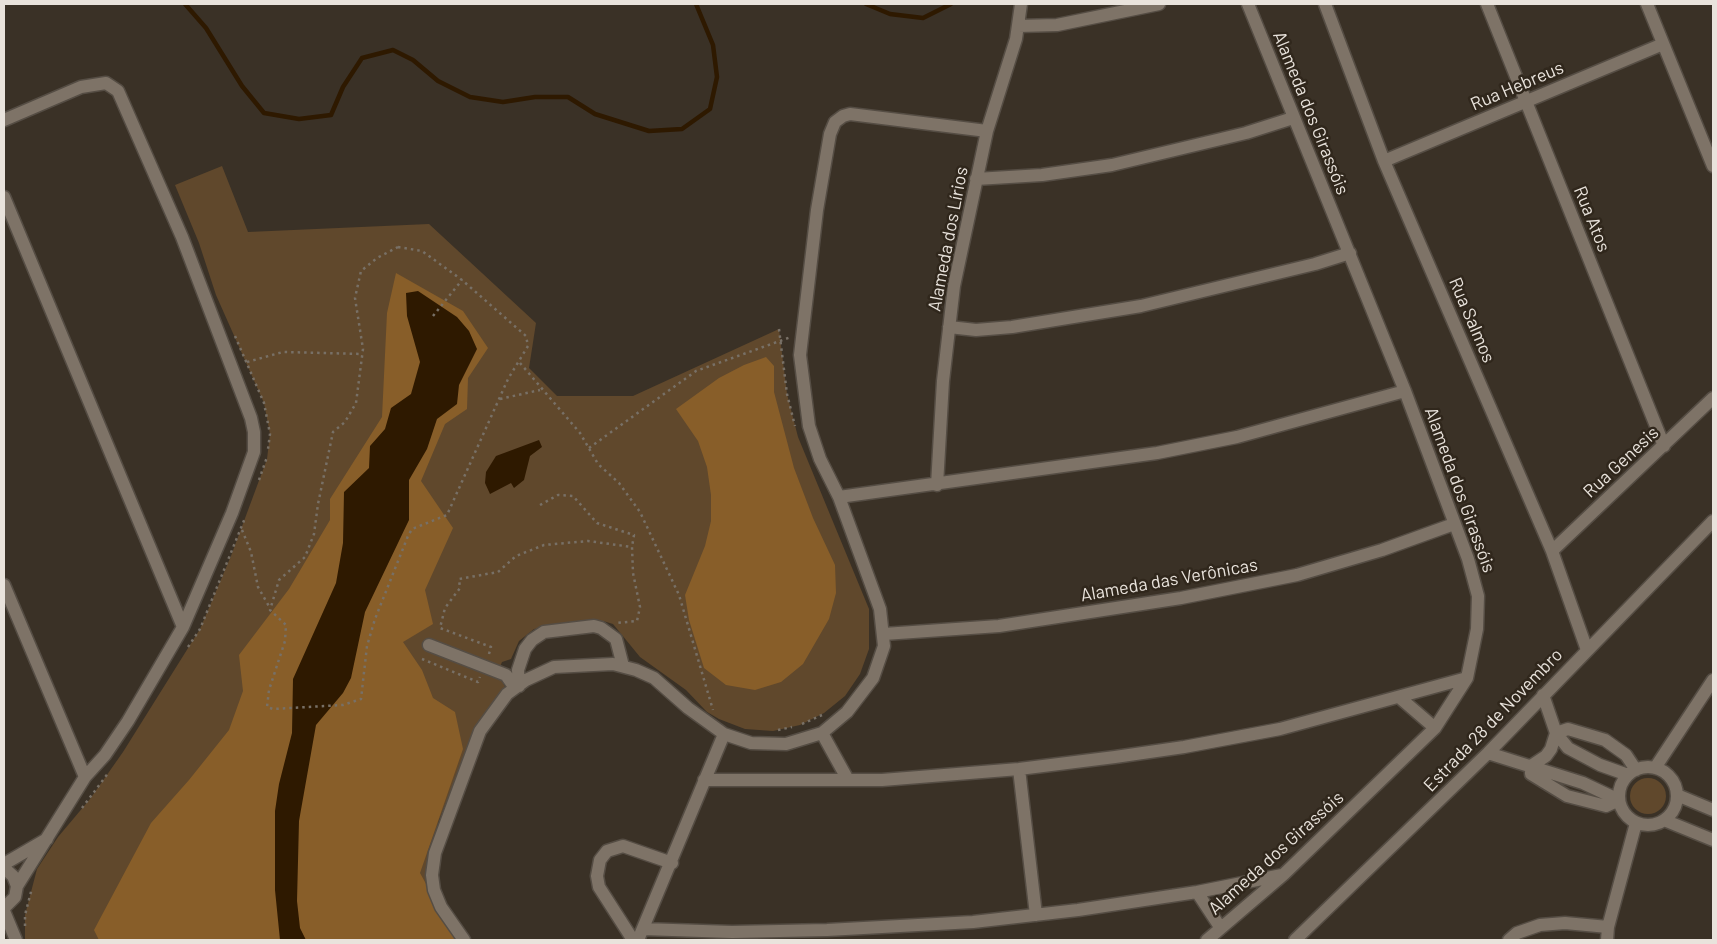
<!DOCTYPE html>
<meta charset="utf-8">
<style>
body{margin:0}
#map{position:relative;width:1717px;height:944px;overflow:hidden;background:#3a3126;font-family:Barlow,sans-serif}
canvas{display:block}
.frame{position:absolute;inset:0;border:5px solid #e9e3dc;pointer-events:none}
</style>
<div id="map">
<canvas width="1717" height="944"></canvas>
<div class="frame"></div>
</div>
<script>
const ctx = document.querySelector('canvas').getContext('2d');
ctx.lineJoin = 'round';
function fillPath(path, color) { ctx.fillStyle = color; ctx.fill(path, 'evenodd'); }
const toPath = rows => new Path2D(rows.map(r => 'M' + r).join(''));
function strokePath(path, color, width, dash) { ctx.strokeStyle = color; ctx.lineWidth = width; ctx.lineCap = dash ? 'butt' : 'round'; ctx.setLineDash(dash || []); ctx.stroke(path); }
function label(font, color, halo, rows, align = 'center') {
  ctx.font = font + ' Barlow,sans-serif'; ctx.lineWidth = 5; ctx.setLineDash([]); ctx.textBaseline = 'middle'; ctx.strokeStyle = halo; ctx.fillStyle = color; for (const [text, x, y, turn = 0] of rows) {
    ctx.save(); ctx.translate(x, y); ctx.rotate((+turn || 0) * Math.PI / 180); ctx.textAlign = isNaN(turn) ? turn : align; if (halo) ctx.strokeText(text, 0, 0); ctx.fillText(text, 0, 0); ctx.restore();
  }
}
const green = toPath([
 [222,166,248,232,429,224,536,323,529,368,557,396,633,396,779,329,787,394,798,437,869,609,869,649,860,674,845,696,824,713,800,725,773,731,745,729,719,719,707,712,686,690,640,657,613,624,603,621,534,629,519,641,511,659,502,662,498,672,505,687,461,767,439,820,425,875,435,908,457,940,25,940,25,915,37,869,58,837,90,799,123,752,200,629,231,556,267,459,270,434,264,403,216,295,199,243,175,185],
 '1630 796a18 18 0 1 1 36 0a18 18 0 1 1-36 0Z'
]);
const forest = toPath([
 [396,273,463,311,488,348,468,378,467,409,445,424,421,481,453,528,425,590,433,624,403,642,422,670,433,698,455,712,463,749,420,873,457,940,99,940,94,930,151,823,189,780,229,730,243,691,239,655,289,589,330,520,330,499,382,417,387,313],
 [766,357,774,366,774,392,794,468,813,518,835,565,836,593,829,619,803,664,781,682,755,690,726,685,704,668,689,620,685,595,705,546,711,521,711,495,707,467,698,441,676,409,719,378,744,365]
]);
const water = toPath([
 [418,291,457,317,469,331,477,349,459,385,457,404,437,419,427,449,409,480,409,520,365,612,351,678,343,693,316,725,299,821,297,901,300,928,306,940,280,940,275,890,275,811,279,784,292,733,293,679,336,583,343,543,344,492,369,468,370,446,385,429,391,408,411,394,420,362,407,316,406,293],
 [539,440,542,447,530,456,524,480,514,488,511,483,490,494,485,483,486,472,496,456]
]);
const stream = toPath([
 [185,4,206,28,242,86,264,113,299,119,331,115,343,87,362,58,393,50,413,60,438,81,470,97,503,102,535,97,568,97,595,114,649,131,682,129,710,109,717,77,713,45,696,4],
 [866,4,890,14,923,18,951,4]
]);
const path = toPath([
 [398,247,422,251,462,280,526,336,528,346,508,379,447,515,412,529,408,536,375,619,367,646,361,699,343,705,273,709,267,707,269,690,285,641,286,625,270,610,279,580,305,557,314,534,318,504,333,432,345,422,356,403,363,349,355,298,361,271,377,258,398,247],
 [433,316,462,280],
 [779,329,787,394,795,426],
 [235,336,264,403,270,434,268,449],
 [247,362,283,352,362,354],
 [520,363,580,433,598,464,619,483,640,512,679,595,713,710],
 [500,399,540,390],
 [589,448,696,371,791,337],
 [259,480,267,457],
 [540,505,558,495,573,496,597,523,634,535,632,547],
 [242,530,251,552,258,587,270,608],
 [188,647,200,629,245,518],
 [489,654,491,647,440,628,445,608,460,588,459,579,498,572,516,556,544,545,588,541,632,547,633,573,640,607,637,621,617,623],
 [422,659,478,682,480,677],
 [802,724,822,715],
 [778,730,792,727],
 [82,808,109,772],
 [25,926,25,915,32,888]
]);
const minor = toPath([
 [1325,4,1384,161,1552,551,1587,650],
 [1487,4,1664,446],
 [1647,4,1713,166],
 [1018,26,1057,25,1159,4],
 [4,120,81,87,106,83,118,91,182,237,251,418,254,432,254,452,232,513,183,627,128,721,105,755,85,777,17,886],
 [1384,161,1663,44],
 [976,179,1042,175,1112,165,1246,133,1293,118],
 [4,197,183,627],
 [949,327,976,330,1012,327,1141,306,1315,264,1350,253],
 [937,485,943,381,954,286,987,131,1016,39,1021,4],
 [839,497,1157,453,1237,437,1405,391],
 [1552,551,1713,398],
 [4,585,85,777],
 [884,634,999,626,1181,598,1297,575,1382,550,1454,524],
 [429,645,506,675,515,688],
 [519,686,518,670,525,649,532,640,544,632,594,626,601,628,616,639,623,666],
 [1543,695,1556,733,1568,748,1600,765,1628,775],
 [1399,697,1435,728],
 [822,733,848,780],
 [1556,733,1568,729,1605,740,1626,755,1636,770],
 [1488,753,1583,783,1619,800],
 [1531,766,1531,774,1567,796,1606,806,1619,800],
 [1531,766,1546,756,1551,749,1556,733],
 '1619 796a29 29 0 1 1 58 0a29 29 0 1 1-58 0Z',
 [1655,768,1713,680],
 [1019,769,1036,915],
 [704,780,882,780,1019,769,1115,757,1184,747,1280,729,1467,678],
 [1677,795,1713,810],
 [1664,820,1713,840],
 [4,864,47,839],
 [4,868,13,876,17,886,15,897,4,908],
 [1197,892,1220,927],
 [4,911,16,940],
 [643,929,732,932,827,930,973,922,1078,910,1197,892,1282,875],
 [464,940,441,907,434,890,432,875,435,853,480,731,507,694,526,680,554,667,613,664,636,670,654,678,688,708,724,734,751,743,786,744,822,733,847,712,873,678,884,646,880,609,839,497,820,459,809,426,800,355,817,210,830,134,835,122,843,116,850,114,987,131],
 [633,940,599,887,597,876,600,860,607,851,623,846,672,863],
 [638,940,724,734],
 [1207,940,1283,875,1435,728,1467,678,1477,629,1478,596,1468,559,1405,391,1248,4],
 [1295,940,1488,753,1713,521],
 [1509,940,1517,933,1540,925,1565,923,1608,927],
 [1607,940,1608,927,1636,823]
]);
const streetNames = [
 ["Rua Hebreus",1517,86,-23],
 ["Alameda dos Girassóis",1311,113,68],
 ["Rua Atos",1592,219,68],
 ["Alameda dos Lírios",948,239,-79],
 ["Rua Salmos",1472,320,67],
 ["Rua Genesis",1621,462,-43],
 ["Alameda dos Girassóis",1460,490,70],
 ["Alameda das Verônicas",1169,580,-10],
 ["Estrada 28 de Novembro",1493,720,-46],
 ["Alameda dos Girassóis",1276,853,-42]
];
fillPath(green, '#60482c');
fillPath(forest, '#885e29');
fillPath(water, '#2e1900');
strokePath(stream, '#2e1900', 4.5);
strokePath(minor, '#554d44', 15);
strokePath(path, '#787066', 2.5, [2.5, 4]);
strokePath(minor, '#7e7367', 12);
label('18px', '#e9e3dc', '#30271c', streetNames);
</script>
